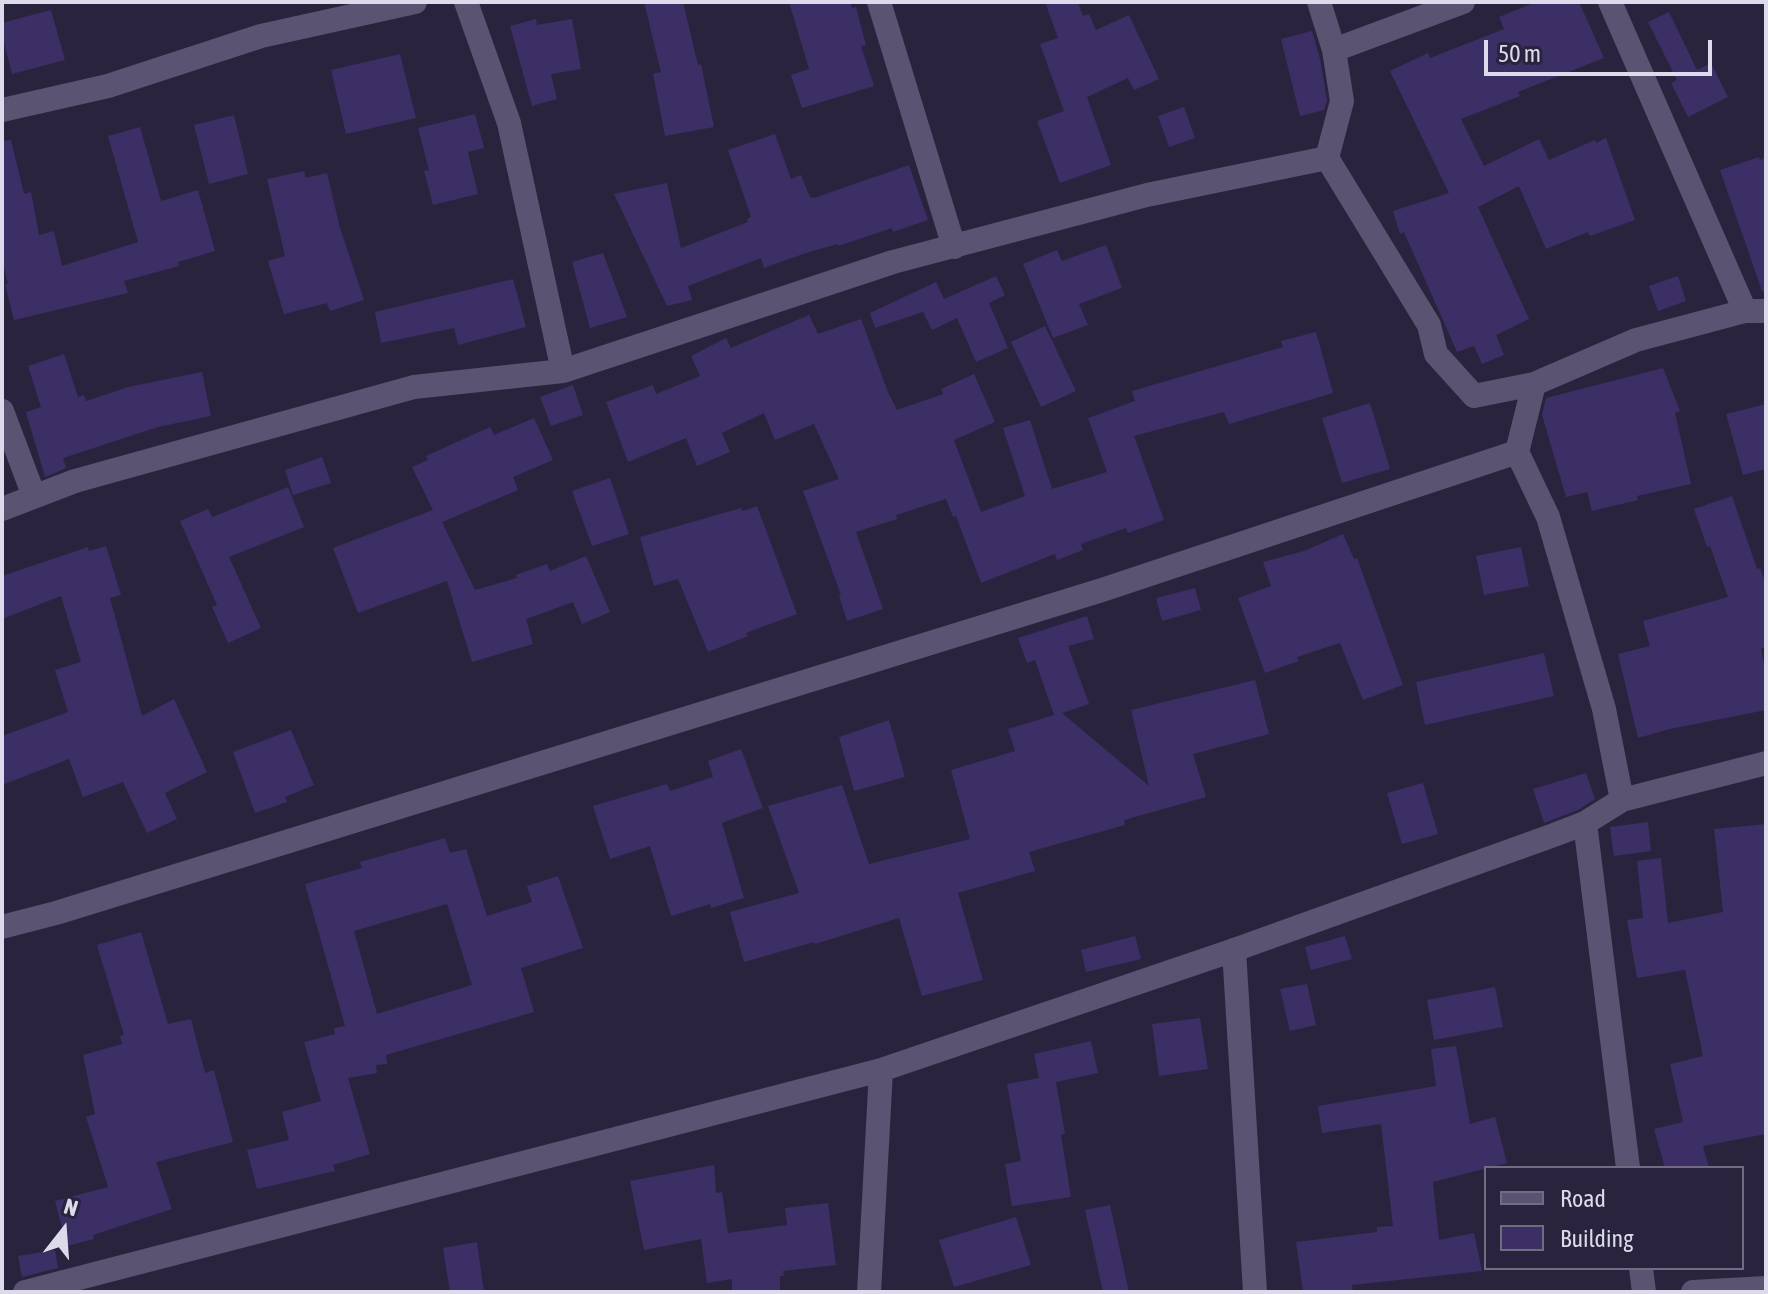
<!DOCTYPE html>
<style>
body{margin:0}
#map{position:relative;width:1768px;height:1294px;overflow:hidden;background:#2a233e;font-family:"Asap Condensed",sans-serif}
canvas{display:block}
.frame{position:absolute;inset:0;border:4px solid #dddaeb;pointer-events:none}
.legend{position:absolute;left:1484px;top:1166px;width:260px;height:104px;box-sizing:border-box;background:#2a233e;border:2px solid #726c83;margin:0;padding:10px 14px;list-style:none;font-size:24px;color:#dddaeb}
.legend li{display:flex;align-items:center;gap:16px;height:40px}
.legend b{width:40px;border:2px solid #726c83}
.north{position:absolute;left:24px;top:1190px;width:80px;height:80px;-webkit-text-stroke:6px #2a233e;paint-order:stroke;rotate:17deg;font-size:22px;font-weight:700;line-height:32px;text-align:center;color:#dddaeb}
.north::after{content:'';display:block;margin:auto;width:28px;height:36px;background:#dddaeb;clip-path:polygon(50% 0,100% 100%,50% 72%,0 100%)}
.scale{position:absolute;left:1484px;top:40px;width:228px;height:36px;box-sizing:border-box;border:4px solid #dddaeb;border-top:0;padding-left:10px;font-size:24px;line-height:28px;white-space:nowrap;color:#dddaeb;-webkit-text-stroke:6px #2a233e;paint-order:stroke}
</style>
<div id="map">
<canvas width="1768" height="1294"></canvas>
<div class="frame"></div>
<ul class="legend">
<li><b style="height:10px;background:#5a5371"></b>Road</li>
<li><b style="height:22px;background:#3c2f65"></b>Building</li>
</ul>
<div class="north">N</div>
<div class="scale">50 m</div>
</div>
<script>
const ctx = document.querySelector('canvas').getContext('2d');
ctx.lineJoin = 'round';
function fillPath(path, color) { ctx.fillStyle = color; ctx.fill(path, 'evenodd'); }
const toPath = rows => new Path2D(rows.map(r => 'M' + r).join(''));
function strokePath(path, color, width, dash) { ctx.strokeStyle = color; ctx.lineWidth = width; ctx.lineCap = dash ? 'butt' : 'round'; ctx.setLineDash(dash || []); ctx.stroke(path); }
const building = toPath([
 [644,2,683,2,698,65,701,64,714,127,665,136,653,74,661,72],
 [789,2,850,2,852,8,856,7,866,45,861,46,874,86,802,108,791,75,809,69],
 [1045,2,1078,2,1083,16,1089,14,1096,30,1129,15,1159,79,1134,90,1128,78,1087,97,1111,165,1060,183,1037,121,1064,111,1040,44,1058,38],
 [1536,2,1579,2,1604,58,1518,92,1520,96,1461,119,1484,166,1539,139,1549,160,1595,140,1596,143,1606,138,1635,220,1590,236,1588,232,1546,249,1519,186,1478,207,1529,319,1496,335,1504,355,1482,364,1474,346,1457,352,1404,232,1400,234,1393,211,1449,193,1390,71,1428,53,1430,58,1504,29,1499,17],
 [51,10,65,60,12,74,2,35,2,23],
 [1669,12,1697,70,1711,63,1728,97,1688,117,1671,83,1677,80,1648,22],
 [536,19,537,25,572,19,581,69,551,74,557,99,532,106,510,26],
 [1312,31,1320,59,1327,100,1324,110,1300,116,1281,39],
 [400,54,416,118,346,134,331,70],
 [1184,107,1195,138,1169,147,1158,116],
 [475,114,484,148,468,152,478,194,433,205,424,171,429,170,418,128],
 [234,115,248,174,209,184,194,125],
 [140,127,161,201,198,190,215,251,178,262,179,266,124,281,128,293,14,320,5,284,8,284,2,258,2,141,11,140,24,194,31,192,39,235,54,231,62,266,138,242,108,136],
 [775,134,791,179,801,175,810,197,814,198,909,165,928,220,893,232,892,228,838,246,837,244,803,254,764,268,761,258,688,286,692,300,667,306,614,194,667,183,681,248,748,222,747,219,751,217,728,150],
 [1759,157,1760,160,1766,158,1766,291,1762,291,1720,170],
 [304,171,306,178,327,173,340,228,364,300,330,311,327,303,284,314,268,261,285,256,267,179],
 [1106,245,1122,288,1079,304,1088,325,1053,338,1023,264,1057,250,1062,261],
 [603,253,627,317,590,328,572,262],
 [996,276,1005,295,989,303,1008,348,976,362,957,318,932,330,923,312,875,328,870,313,936,282,944,299],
 [1678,276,1686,301,1658,311,1649,286],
 [513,279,526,327,458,345,454,328,381,343,375,312],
 [809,315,818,334,861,319,888,392,897,410,943,394,941,389,974,374,995,422,954,440,981,512,1025,496,1003,428,1030,420,1052,489,1107,472,1088,418,1135,401,1132,391,1283,347,1281,341,1316,332,1333,393,1229,424,1224,412,1134,436,1164,520,1128,533,1126,528,1081,544,1083,550,1057,560,1055,554,981,583,956,516,953,517,946,499,896,515,897,519,856,532,883,609,847,621,839,596,841,595,803,491,839,479,814,424,775,440,764,413,722,433,730,452,697,466,686,438,628,462,606,402,653,385,656,394,700,376,691,356,726,338,731,348],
 [1045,326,1076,391,1041,407,1011,342],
 [64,354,78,397,84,395,86,401,128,387,202,372,211,416,158,427,63,458,66,468,45,477,26,412,41,407,28,366],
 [1663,368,1680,411,1675,413,1691,484,1637,496,1638,500,1592,511,1587,492,1566,497,1542,415,1546,398],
 [573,385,583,415,551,426,540,397],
 [1370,403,1390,469,1342,483,1322,418],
 [1766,404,1766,469,1743,475,1726,414],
 [534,418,553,460,513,477,518,490,442,522,475,590,517,578,516,575,547,564,550,571,586,556,610,612,582,624,573,602,526,619,533,644,472,662,447,581,358,613,333,548,433,510,412,467,428,460,426,456,490,427,494,435],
 [322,457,331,483,293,495,285,470],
 [610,478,629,534,592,546,572,491],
 [288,487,304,527,229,557,261,628,228,643,212,607,217,605,180,521,208,509,212,517],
 [1732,496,1757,569,1760,568,1766,584,1766,647,1761,649,1766,675,1766,710,1670,729,1638,738,1618,654,1650,646,1643,621,1728,597,1710,546,1707,547,1694,509],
 [757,506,797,614,746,633,748,636,708,652,678,579,654,586,640,537,741,508,743,511],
 [1343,534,1354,559,1357,558,1403,685,1363,700,1340,643,1297,657,1299,661,1265,673,1238,598,1271,586,1263,562,1304,551],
 [106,546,121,595,110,598,142,716,174,699,207,772,165,793,177,819,147,833,123,782,83,797,69,759,2,785,2,736,68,712,55,670,81,662,61,596,2,619,2,576,88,547,89,551],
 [1521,547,1529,586,1484,595,1476,556],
 [1195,588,1201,610,1162,621,1156,598],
 [1087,616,1094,639,1068,646,1089,704,1062,713,1149,786,1131,710,1255,680,1269,734,1193,754,1206,797,1124,820,1125,825,1029,852,1035,871,958,893,983,980,922,996,899,918,815,944,814,942,744,962,730,912,799,893,768,806,842,785,869,864,970,839,951,770,1015,751,1008,729,1054,715,1035,660,1027,663,1018,638],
 [1544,653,1554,696,1425,725,1416,682],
 [889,720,905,777,854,791,839,737],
 [291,730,314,785,285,797,287,802,255,813,233,752],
 [741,749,763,808,722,823,744,898,711,908,710,904,671,916,650,846,610,859,593,806,667,784,670,791,713,777,708,761],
 [1586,773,1595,799,1578,810,1544,823,1533,789],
 [1423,783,1438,834,1402,844,1387,793],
 [1648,822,1651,851,1614,856,1610,827],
 [1766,824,1766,1134,1703,1146,1709,1168,1665,1168,1654,1129,1683,1122,1670,1064,1703,1056,1685,970,1637,978,1627,920,1643,918,1637,861,1661,858,1668,923,1723,912,1714,829],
 [445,838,450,853,466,849,487,916,532,902,527,886,558,876,583,948,521,968,534,1012,386,1055,387,1064,376,1065,377,1073,348,1078,370,1154,333,1165,335,1171,257,1189,247,1150,289,1140,282,1112,321,1101,304,1042,335,1034,334,1028,345,1026,305,884,362,868,360,862],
 [447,904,472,985,377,1014,354,931],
 [141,932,168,1024,191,1019,205,1073,214,1070,233,1142,156,1162,172,1209,93,1235,94,1239,67,1246,55,1201,108,1187,86,1117,95,1114,83,1055,122,1044,120,1036,124,1035,97,945],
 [1135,936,1141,959,1086,972,1081,950],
 [1345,936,1352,959,1311,970,1305,947],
 [1307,984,1316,1025,1290,1031,1280,989],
 [1495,987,1503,1027,1434,1040,1427,1000],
 [1200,1018,1208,1069,1159,1076,1152,1024],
 [1091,1041,1098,1073,1056,1082,1065,1134,1061,1135,1071,1197,1012,1206,1005,1164,1021,1161,1007,1084,1039,1078,1034,1054],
 [1456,1046,1470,1124,1495,1117,1507,1163,1433,1182,1439,1240,1474,1233,1482,1271,1352,1285,1353,1292,1303,1292,1296,1242,1377,1232,1377,1227,1393,1226,1381,1124,1322,1133,1318,1106,1436,1086,1431,1049],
 [714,1165,716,1193,722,1192,728,1233,787,1225,785,1208,828,1203,836,1265,783,1271,784,1276,780,1276,780,1292,732,1292,732,1279,707,1283,701,1239,644,1250,630,1181],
 [1110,1205,1129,1292,1103,1292,1085,1210],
 [1016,1217,1031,1265,954,1287,939,1240],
 [477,1242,484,1292,450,1292,443,1248],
 [55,1250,58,1268,22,1277,18,1256]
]);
const street = toPath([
 [466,2,509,123,563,371],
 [879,2,954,247],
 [1319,2,1334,50,1342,101,1327,158,1429,325,1436,354,1474,396,1534,384],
 [1610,2,1745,311],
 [1334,50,1463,2],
 [2,110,108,86,261,36,415,2],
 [2,411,34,496],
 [1517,452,1548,517,1604,709,1622,800],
 [2,509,75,481,414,387,563,371,893,262,1147,195,1327,158],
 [1585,823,1628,1168],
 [2,927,56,913,1102,590,1517,452,1534,384,1636,340,1745,311,1766,311],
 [1234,950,1255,1292],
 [1641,1268,1644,1292],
 [25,1292,881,1070,1234,950,1554,835,1585,823,1622,800,1766,763],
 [869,1292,881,1070],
 [1693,1292,1766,1288]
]);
fillPath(building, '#3c2f65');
strokePath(street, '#5a5371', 24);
</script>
